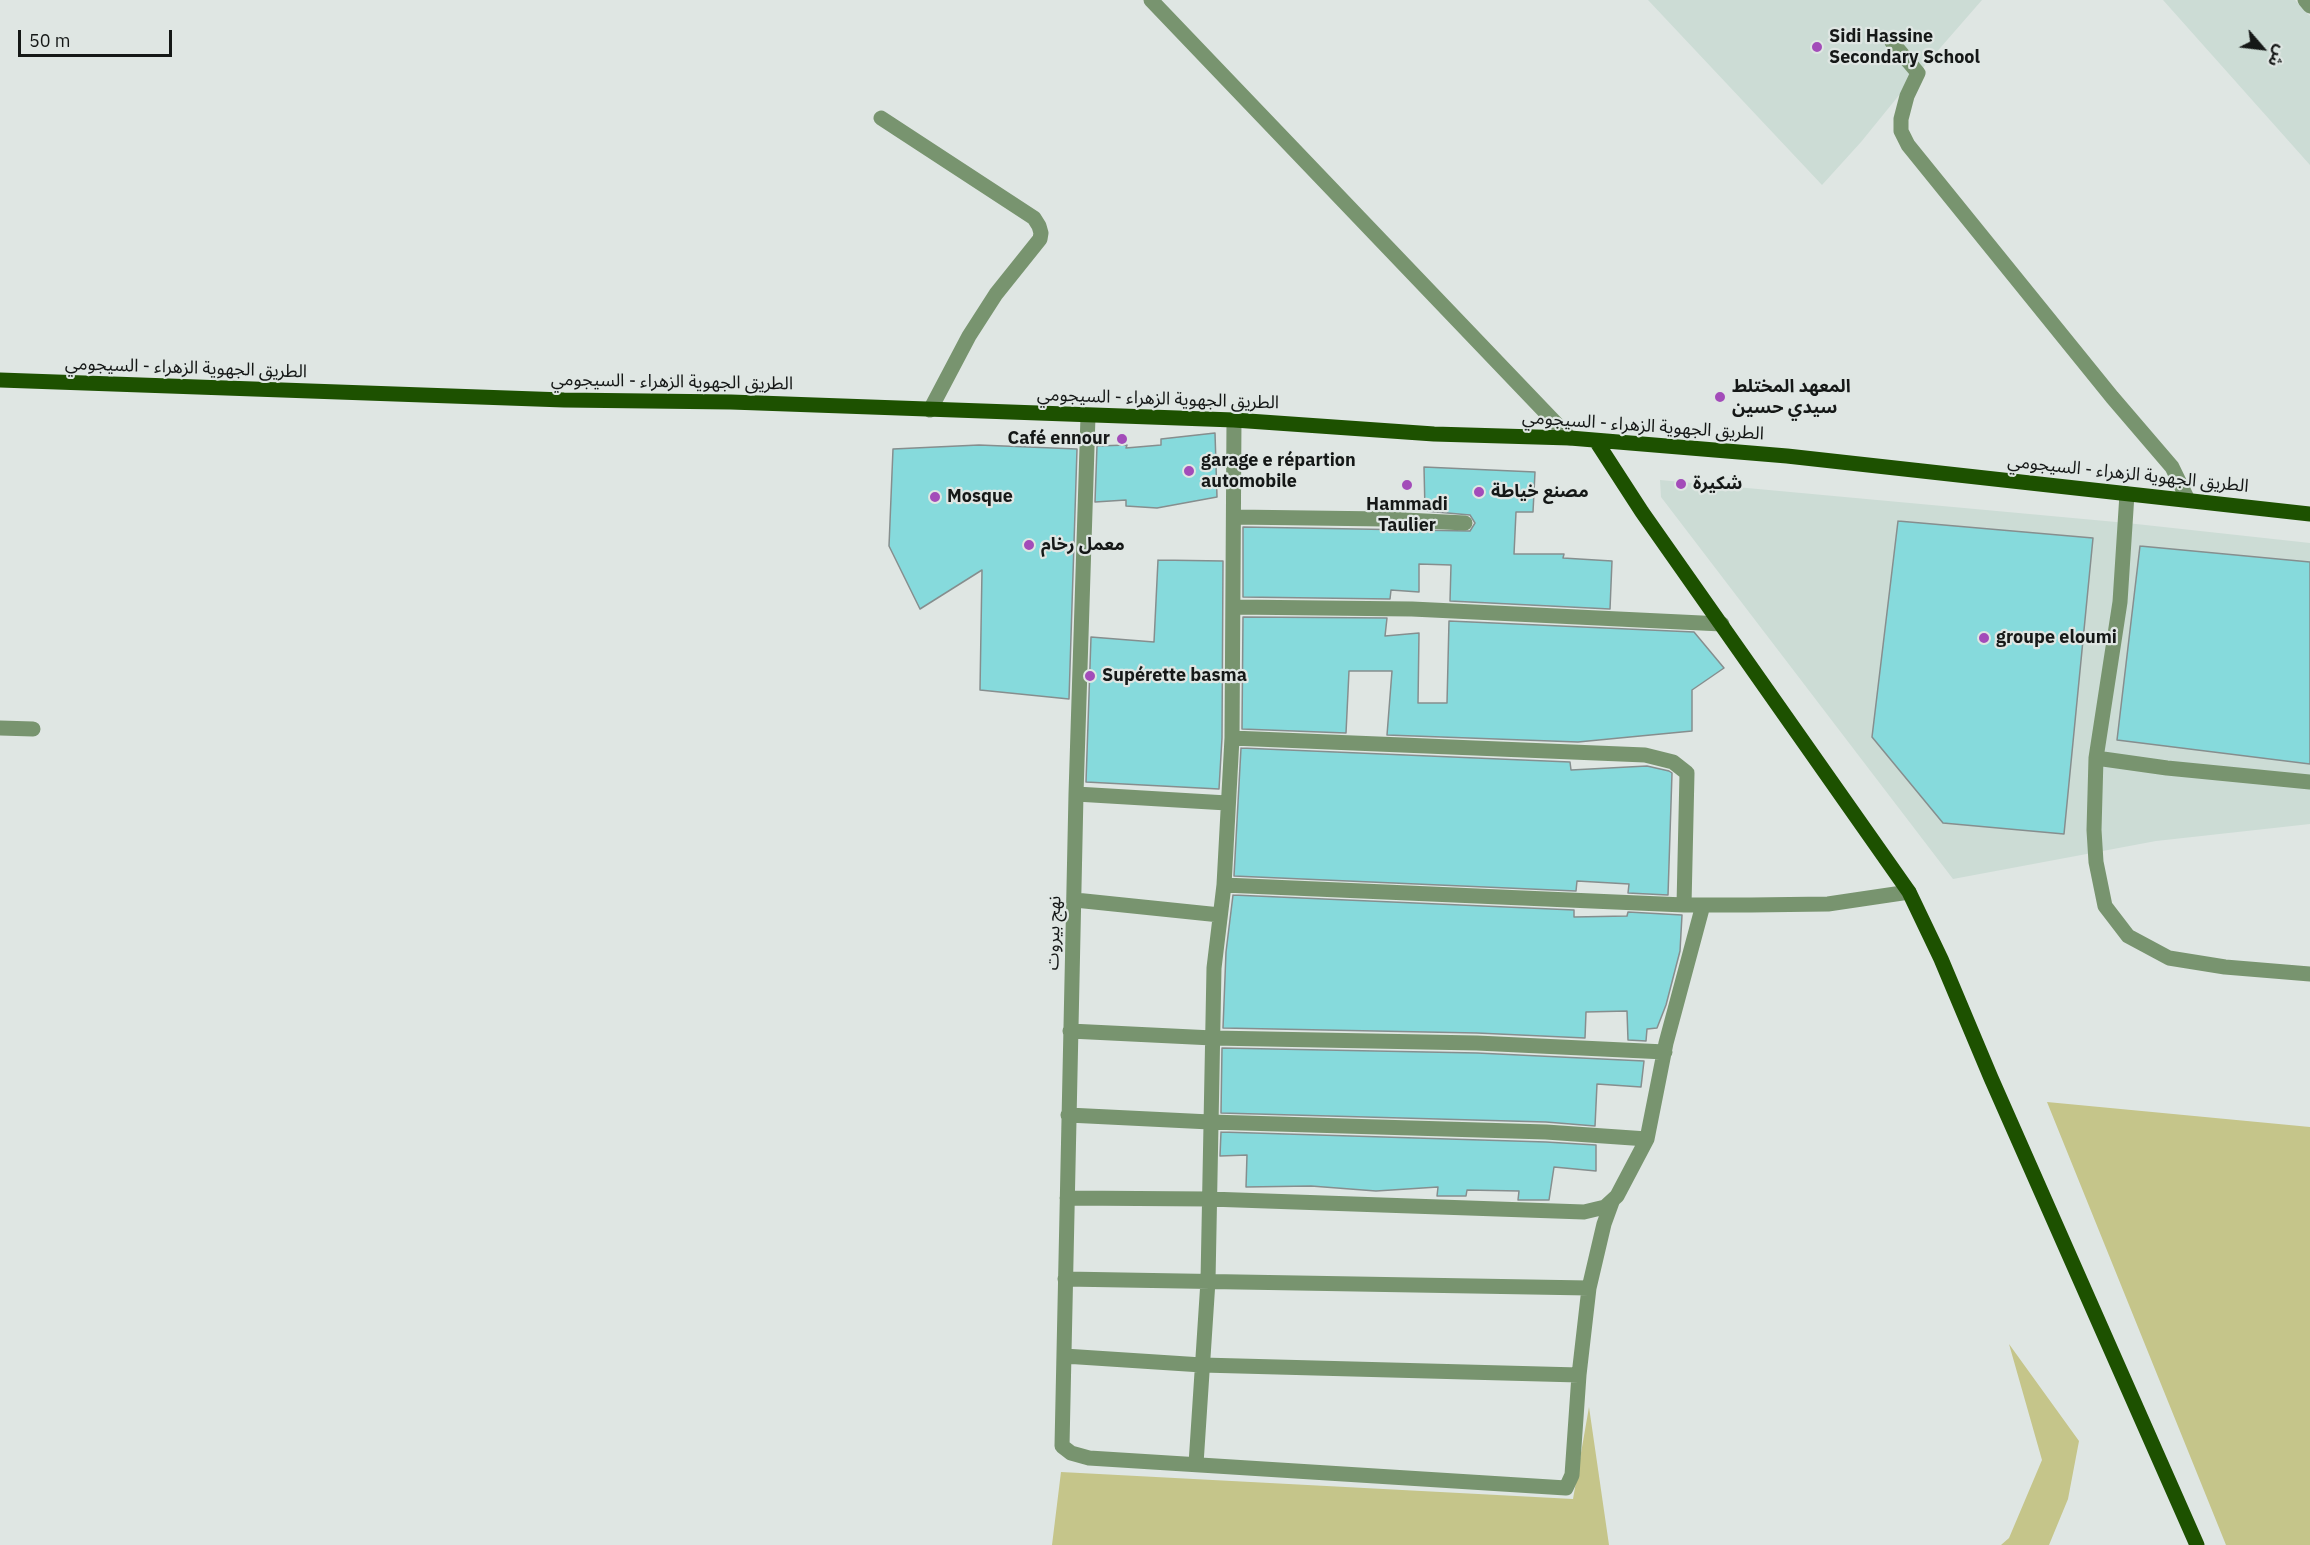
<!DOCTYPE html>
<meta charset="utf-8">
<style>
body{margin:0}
#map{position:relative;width:2310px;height:1545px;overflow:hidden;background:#dfe6e3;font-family:"IBM Plex Sans","Noto Sans Arabic",sans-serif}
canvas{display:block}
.north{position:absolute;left:2232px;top:18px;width:60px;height:60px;-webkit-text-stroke:4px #dfe6e3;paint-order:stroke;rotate:118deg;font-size:16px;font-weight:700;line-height:24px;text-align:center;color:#151817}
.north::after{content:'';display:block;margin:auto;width:21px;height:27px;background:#151817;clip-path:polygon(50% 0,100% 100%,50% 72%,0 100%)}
.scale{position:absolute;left:18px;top:30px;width:154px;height:27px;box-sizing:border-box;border:3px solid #151817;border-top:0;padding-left:8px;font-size:18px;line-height:21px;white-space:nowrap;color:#151817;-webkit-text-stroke:4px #dfe6e3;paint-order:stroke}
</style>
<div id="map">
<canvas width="2310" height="1545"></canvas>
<div class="north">ش</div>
<div class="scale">50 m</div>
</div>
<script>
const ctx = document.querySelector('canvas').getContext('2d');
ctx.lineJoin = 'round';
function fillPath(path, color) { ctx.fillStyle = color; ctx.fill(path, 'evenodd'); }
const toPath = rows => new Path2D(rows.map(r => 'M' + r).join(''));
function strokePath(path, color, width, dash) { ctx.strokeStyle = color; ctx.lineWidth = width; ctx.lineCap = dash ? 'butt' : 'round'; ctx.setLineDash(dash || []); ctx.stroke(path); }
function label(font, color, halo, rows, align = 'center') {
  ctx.font = font + ' "IBM Plex Sans","Noto Sans Arabic",sans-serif'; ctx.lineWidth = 4.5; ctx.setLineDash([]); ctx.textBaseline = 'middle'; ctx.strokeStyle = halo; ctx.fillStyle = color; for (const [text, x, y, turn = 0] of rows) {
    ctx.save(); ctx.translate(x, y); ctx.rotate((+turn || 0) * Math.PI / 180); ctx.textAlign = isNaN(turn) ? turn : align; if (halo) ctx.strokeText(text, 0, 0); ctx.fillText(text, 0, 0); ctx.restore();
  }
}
const built = toPath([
 [1648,0,1982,0,1900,94,1861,142,1822,185],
 [2163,0,2295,0,2310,16,2310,165],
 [1660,480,2127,523,2310,543,2310,824,2156,841,1953,879,1661,497]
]);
const green = toPath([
 [2047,1102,2310,1127,2310,1545,2226,1545],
 [2009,1344,2079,1441,2068,1499,2049,1545,2001,1545,2009,1538,2042,1460],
 [1589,1407,1609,1545,1052,1545,1061,1472,1573,1499]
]);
const building = toPath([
 [1215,433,1217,497,1157,508,1126,506,1126,500,1095,502,1097,446,1127,445,1126,448,1161,445,1161,439,1215,433],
 [979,445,1077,449,1069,699,980,690,982,570,920,609,889,546,893,449,979,445],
 [1424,467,1535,472,1533,512,1516,512,1514,554,1564,554,1563,558,1612,561,1610,609,1450,601,1451,565,1419,564,1419,592,1391,590,1390,599,1243,597,1243,527,1470,531,1475,523,1470,515,1425,511,1424,467],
 [1898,521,2093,538,2064,834,1943,823,1872,737,1898,521],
 [2140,546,2310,562,2310,764,2117,740,2140,546],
 [1158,560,1223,561,1222,738,1219,789,1086,782,1091,637,1154,642,1158,560],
 [1243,617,1387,618,1385,636,1419,633,1418,703,1447,703,1449,621,1694,632,1724,668,1692,690,1692,731,1578,742,1387,735,1392,671,1349,671,1346,733,1242,729,1243,617],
 [1241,748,1570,762,1571,770,1647,766,1669,771,1672,773,1668,895,1628,893,1629,884,1577,881,1576,891,1234,876,1241,748],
 [1233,895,1574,910,1574,917,1627,916,1628,912,1682,915,1680,951,1666,1005,1657,1028,1647,1029,1646,1041,1628,1040,1627,1011,1586,1012,1585,1038,1477,1033,1223,1028,1226,952,1233,895],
 [1222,1048,1477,1053,1644,1061,1641,1087,1597,1084,1595,1126,1546,1122,1221,1113,1222,1048],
 [1221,1132,1546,1142,1596,1145,1596,1171,1554,1167,1549,1200,1518,1200,1519,1191,1467,1190,1466,1196,1437,1196,1438,1187,1376,1191,1311,1186,1246,1187,1247,1155,1220,1156,1221,1132]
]);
const minor = toPath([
 [1151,0,1570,438],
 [2305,0,2310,6],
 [1892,42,1918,73,1907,96,1901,119,1901,131,1908,145,2112,397,2172,467,2188,500],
 [881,118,1034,218,1039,226,1041,233,1040,239,996,294,969,336,930,410],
 [1088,416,1076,794,1062,1446,1071,1453,1089,1458,1566,1488,1572,1475,1579,1375,1589,1288,1604,1224,1612,1202],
 [1234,420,1232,738,1224,885,1684,905,1751,905,1828,904,1909,892],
 [2127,494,2120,602,2096,758,2167,768,2310,782],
 [1235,517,1385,519,1465,523],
 [1234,607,1412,609,1722,624],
 [0,728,33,729],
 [1232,738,1645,755,1673,762,1687,773,1684,905],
 [2096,758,2094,830,2096,862,2105,906,2128,936,2169,958,2225,967,2310,974],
 [1076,794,1227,803],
 [1075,900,1220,915],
 [1070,1031,1213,1038,1477,1043,1665,1052],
 [1068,1115,1210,1122,1546,1132,1647,1139],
 [1067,1198,1209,1199,1584,1212,1605,1207,1617,1196,1647,1139,1666,1043,1703,905],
 [1065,1279,1589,1288],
 [1064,1356,1202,1365,1579,1375],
 [1196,1464,1208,1281,1214,968,1224,885]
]);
const major = toPath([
 [0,380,564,400,731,402,1234,420,1434,434,1570,438,1787,456,2310,514],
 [1596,441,1642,512,1909,892,1941,959,1991,1078,2197,1545]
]);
const markers = [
 [1817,47,6,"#a34cb9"],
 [1720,397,6,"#a34cb9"],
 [1122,439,6,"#a34cb9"],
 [1189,471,6,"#a34cb9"],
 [1681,484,6,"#a34cb9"],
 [1407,485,6,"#a34cb9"],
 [1479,492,6,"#a34cb9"],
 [935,497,6,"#a34cb9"],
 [1029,545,6,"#a34cb9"],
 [1984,638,6,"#a34cb9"],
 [1090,676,6,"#a34cb9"]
];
const poiNames = [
 ["Sidi Hassine",1829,37],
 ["Secondary School",1829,58],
 ["المعهد المختلط",1732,387],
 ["سيدي حسين",1732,408],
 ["Café ennour",1110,439,"right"],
 ["garage e répartion",1201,461],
 ["automobile",1201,482],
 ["شكيرة",1693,484],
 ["مصنع خياطة",1491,492],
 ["Mosque",947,497],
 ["Hammadi",1407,505,"center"],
 ["Taulier",1407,526,"center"],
 ["معمل رخام",1041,545],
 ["groupe eloumi",1996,638],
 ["Supérette basma",1102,676]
];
const streetNames = [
 ["الطريق الجهوية الزهراء - السيجومي",186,368,2],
 ["الطريق الجهوية الزهراء - السيجومي",672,382,1],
 ["الطريق الجهوية الزهراء - السيجومي",1158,399,2],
 ["الطريق الجهوية الزهراء - السيجومي",1643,426,4],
 ["الطريق الجهوية الزهراء - السيجومي",2128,474,6],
 ["نهج بيروت",1054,933,-88]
];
fillPath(built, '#ccdcd5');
fillPath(green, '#c5c58a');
fillPath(building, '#86dadc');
strokePath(building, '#868e8e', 1.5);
strokePath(minor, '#78946f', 15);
strokePath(major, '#1d5100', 15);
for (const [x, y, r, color] of markers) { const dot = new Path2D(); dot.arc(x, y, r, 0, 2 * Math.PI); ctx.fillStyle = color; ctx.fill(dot); strokePath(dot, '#dfe6e3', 2); }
label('bold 18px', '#151817', '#dfe6e3', poiNames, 'left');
label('18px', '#151817', '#dfe6e3', streetNames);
</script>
